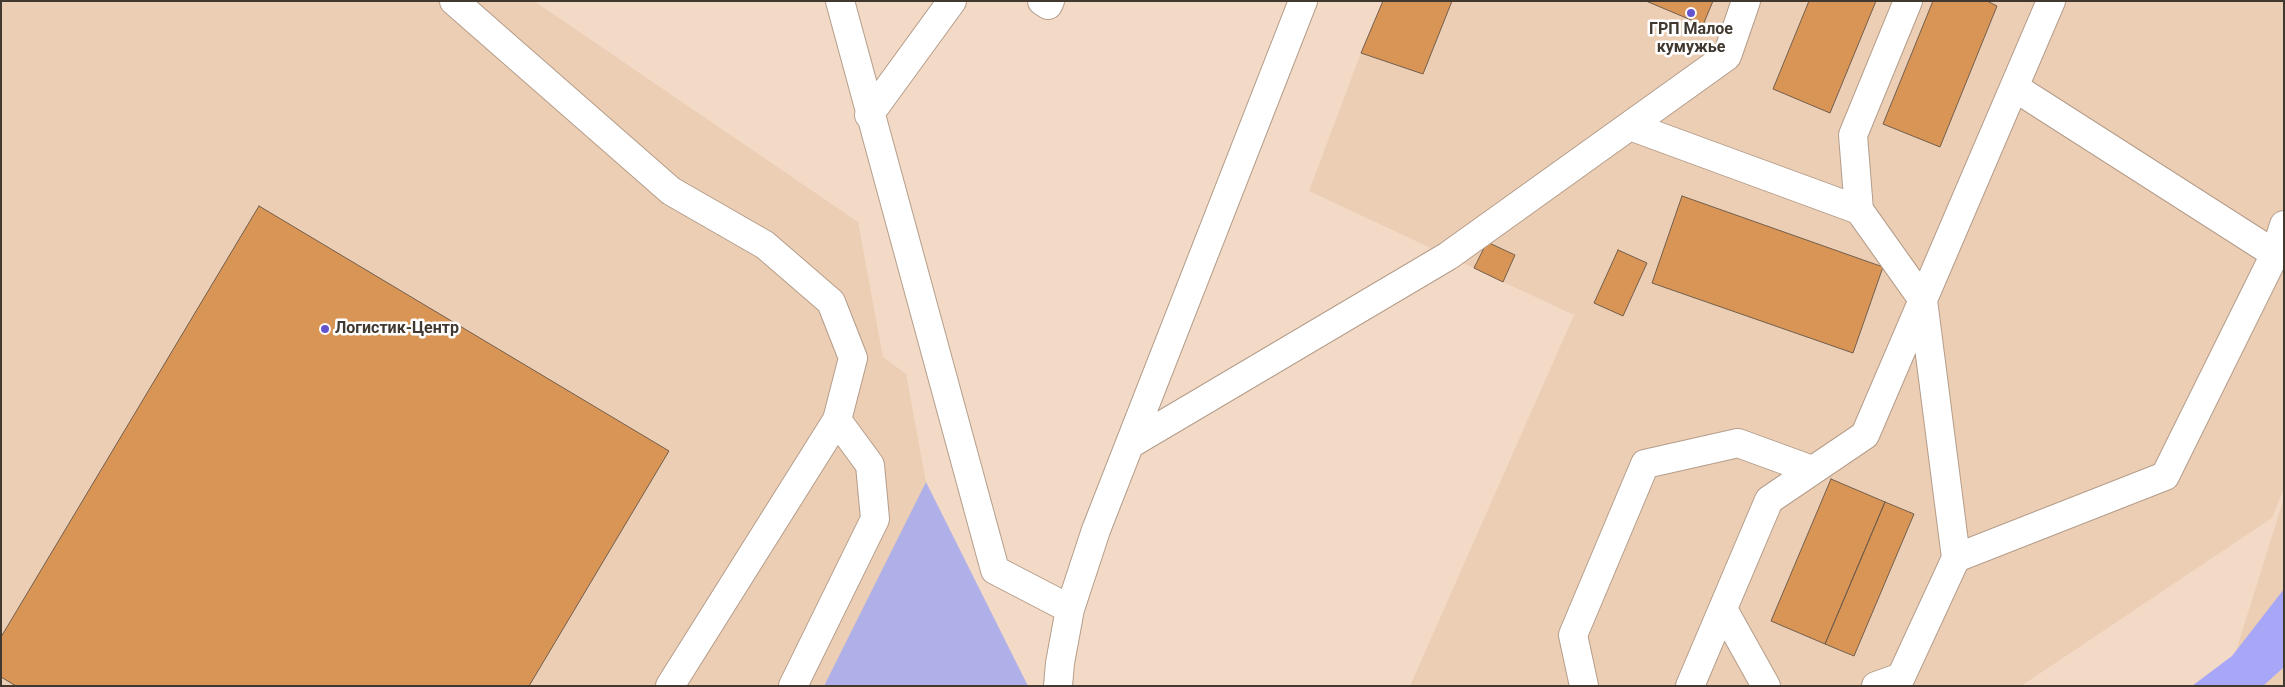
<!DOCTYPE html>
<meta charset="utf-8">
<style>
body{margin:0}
#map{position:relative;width:2285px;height:687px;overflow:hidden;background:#f2dac6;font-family:Roboto,sans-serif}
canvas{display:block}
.frame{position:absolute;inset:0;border:2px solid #413830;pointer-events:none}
</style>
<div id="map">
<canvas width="2285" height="687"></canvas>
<div class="frame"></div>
</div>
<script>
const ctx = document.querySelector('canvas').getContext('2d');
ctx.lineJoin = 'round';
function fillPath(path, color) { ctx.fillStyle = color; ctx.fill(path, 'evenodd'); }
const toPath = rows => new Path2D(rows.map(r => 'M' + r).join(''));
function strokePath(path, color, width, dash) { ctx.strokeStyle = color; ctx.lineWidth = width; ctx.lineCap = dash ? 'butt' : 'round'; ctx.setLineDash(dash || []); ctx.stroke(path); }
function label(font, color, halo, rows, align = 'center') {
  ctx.font = font + ' Roboto,sans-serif'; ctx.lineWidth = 5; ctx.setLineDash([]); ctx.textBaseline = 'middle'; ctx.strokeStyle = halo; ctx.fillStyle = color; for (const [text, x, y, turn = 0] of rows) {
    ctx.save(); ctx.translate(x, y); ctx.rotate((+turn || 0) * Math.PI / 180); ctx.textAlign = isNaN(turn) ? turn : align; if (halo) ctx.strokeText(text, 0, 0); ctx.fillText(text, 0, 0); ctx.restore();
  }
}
const built = toPath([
 [1,1,534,1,858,222,883,357,906,374,926,482,824,686,1,686],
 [1383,1,2284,1,2284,488,2272,518,2021,686,1410,686,1574,315,1309,191,1361,53],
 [2284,498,2284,686,2225,686]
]);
const green = toPath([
 [926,482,1028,686,824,686]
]);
const water = toPath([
 [2284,589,2284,667,2263,686,2192,686,2232,656]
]);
const building = toPath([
 [1383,1,1452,1,1423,74,1361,53,1383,1],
 [1646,1,1713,1,1703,25,1646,1],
 [1809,1,1876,1,1830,113,1773,89,1809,1],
 [1933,1,1987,1,1997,6,1940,147,1883,124,1933,1],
 [1682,196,1883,267,1853,353,1652,283,1682,196],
 [259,206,669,451,529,686,16,686,1,677,1,637,259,206],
 [1487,242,1515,255,1503,282,1474,268,1487,242],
 [1618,250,1647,263,1623,316,1594,303,1618,250],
 [1831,479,1885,502,1825,644,1771,621,1831,479],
 [1885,502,1914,514,1854,656,1825,644,1885,502]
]);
const minor = toPath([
 [454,1,671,191,765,245,831,302,853,358,837,420,670,686],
 [840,1,995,570,1070,609],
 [1042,1,1048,5,1050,1],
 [2014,87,2275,254],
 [869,115,952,1],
 [1630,126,1859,210,1923,300,1956,558,1901,677,1876,686],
 [1859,210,1853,135,1908,1],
 [1132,443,1448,256,1727,56,1746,1],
 [1956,558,2165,476,2275,254,2284,225],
 [1723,609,1766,686],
 [793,686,875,519,870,465,837,420],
 [1058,686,1060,663,1070,609,1096,530,1303,1],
 [1584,686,1573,635,1645,464,1738,443,1812,470],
 [1690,686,1769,500,1865,435,2051,1]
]);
const markers = [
 [1691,13,5,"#6455cf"],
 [325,329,5,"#6455cf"]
];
const poiNames = [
 ["ГРП Малое",1691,30],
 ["кумужье",1691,48],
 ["Логистик-Центр",335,329,"left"]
];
fillPath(built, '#ecceb5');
fillPath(green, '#afb0e8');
fillPath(water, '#a7a6f7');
fillPath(building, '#d99555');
strokePath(building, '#725e4c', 1);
strokePath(minor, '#b49d8a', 30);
strokePath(minor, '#fff', 28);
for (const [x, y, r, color] of markers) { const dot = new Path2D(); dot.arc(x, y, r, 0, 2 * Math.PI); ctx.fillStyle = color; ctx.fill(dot); strokePath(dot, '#fff', 2); }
label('bold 16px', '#413830', '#fff', poiNames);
</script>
